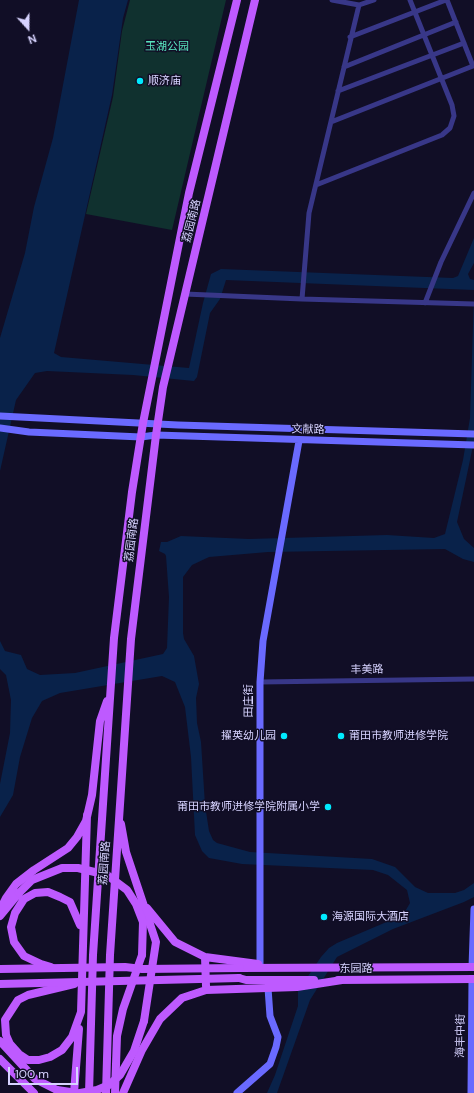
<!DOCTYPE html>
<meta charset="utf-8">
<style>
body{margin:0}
#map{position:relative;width:474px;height:1093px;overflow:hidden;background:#110e26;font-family:"DM Sans",sans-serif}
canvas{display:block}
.north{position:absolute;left:8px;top:8px;width:40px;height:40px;-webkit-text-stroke:3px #110e26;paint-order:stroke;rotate:159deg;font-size:11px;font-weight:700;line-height:16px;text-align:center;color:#d7d3ff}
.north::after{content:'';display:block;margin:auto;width:14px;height:18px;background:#d7d3ff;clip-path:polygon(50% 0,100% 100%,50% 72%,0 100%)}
.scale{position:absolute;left:8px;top:1067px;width:70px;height:18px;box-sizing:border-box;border:2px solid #d7d3ff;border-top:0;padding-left:5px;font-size:12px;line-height:14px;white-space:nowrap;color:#d7d3ff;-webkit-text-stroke:3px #110e26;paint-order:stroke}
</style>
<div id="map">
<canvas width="474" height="1093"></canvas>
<div class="north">N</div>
<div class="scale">100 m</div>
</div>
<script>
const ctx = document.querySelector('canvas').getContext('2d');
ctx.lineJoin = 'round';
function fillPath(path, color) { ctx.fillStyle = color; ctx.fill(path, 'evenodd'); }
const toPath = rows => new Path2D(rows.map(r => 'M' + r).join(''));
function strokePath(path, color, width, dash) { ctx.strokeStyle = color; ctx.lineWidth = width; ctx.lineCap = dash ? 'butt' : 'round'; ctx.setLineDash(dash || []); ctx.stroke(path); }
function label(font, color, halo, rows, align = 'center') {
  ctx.font = font + ' "DM Sans","Noto Sans SC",sans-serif'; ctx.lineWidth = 3; ctx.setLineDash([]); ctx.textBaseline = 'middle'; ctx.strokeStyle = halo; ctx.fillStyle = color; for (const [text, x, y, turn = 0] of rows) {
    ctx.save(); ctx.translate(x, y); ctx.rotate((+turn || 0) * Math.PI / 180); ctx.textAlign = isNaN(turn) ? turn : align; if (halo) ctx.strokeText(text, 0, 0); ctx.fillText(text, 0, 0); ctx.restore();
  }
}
const green = toPath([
 [130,0,226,0,172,230,86,214,113,97,122,31]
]);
const water = toPath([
 [79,0,128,0,123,18,112,95,54,353,61,357,189,368,203,303,211,274,221,269,453,278,458,276,474,238,474,263,468,274,470,279,474,280,474,290,226,280,220,299,210,313,197,377,194,381,133,375,47,371,35,373,16,400,0,471,0,338,25,253,34,207,53,138],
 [474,295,474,441,457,522,464,539,474,548,474,562,463,559,445,549,268,552,209,557,192,565,183,577,183,633,184,639,194,656,199,684,196,698,197,723,201,742,205,805,209,831,213,840,217,843,250,852,372,859,395,867,415,887,428,893,455,893,464,890,474,883,474,897,464,902,393,929,337,957,310,1000,277,1093,267,1093,275,1075,298,1006,298,991,321,957,329,948,337,943,403,915,410,903,407,890,388,875,373,870,242,864,209,858,202,851,195,835,191,757,185,707,175,682,162,676,60,693,42,701,32,718,20,757,13,795,0,817,0,784,10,733,11,700,6,675,0,669,0,641,5,651,21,655,27,669,40,675,75,673,163,654,167,648,169,597,166,556,165,554,159,551,161,542,167,542,181,536,249,539,387,535,434,538,445,534,463,460,470,418]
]);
const street = toPath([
 [359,5,374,0],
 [350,37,446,0],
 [344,67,456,22],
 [338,91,464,43],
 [331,122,473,66,447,0],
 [316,185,442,135,450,128,454,116,452,105,410,0],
 [185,294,302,299,309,213,359,5,332,0],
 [302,299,474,304],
 [425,303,441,262,474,193],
 [260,682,474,679]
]);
const secondary = toPath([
 [0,416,178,425,474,434],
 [0,428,29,432,141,437,156,435,474,445],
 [260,964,260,682,263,641,299,441],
 [472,967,474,909],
 [237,1093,270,1064,276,1047,278,1037,270,1016,268,988],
 [471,1093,472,979]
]);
const primary = toPath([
 [121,824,126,852,156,942,144,1021],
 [147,908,175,942,205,957,258,964],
 [0,910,6,898,16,884,34,870,68,848,77,837,86,821,92,795,100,721,107,701],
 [0,916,19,893],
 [205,957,206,986],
 [51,967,41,964,24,956,14,942,11,927,15,913,24,899,35,893,48,892,60,897,70,902,80,925],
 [240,968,474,967],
 [239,978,246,980,314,980],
 [338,980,474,979],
 [74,984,28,995,18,1000,5,1020,6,1035,10,1044,19,1054,28,1060,39,1060,50,1057,62,1050,72,1037,81,1012,87,815],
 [0,1041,35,1079,57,1090],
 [0,1059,34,1093],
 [74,1093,79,1029],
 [89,1093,93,955,114,638,132,492,143,423,189,193,237,0],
 [106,1093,110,955,131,639,156,435,163,387,255,0],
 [115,1093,117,1036,123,1009,142,955],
 [123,1093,142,1050,160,1019,182,998,206,990,297,987,342,980]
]);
const primaryBridge = toPath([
 [19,893,32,880,62,868,78,868,107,875,127,890,136,904,143,922,142,955],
 [0,969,125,967,142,969,240,968],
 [0,984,239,978],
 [57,1090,77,1093],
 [80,1093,97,1090,109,1085,120,1075,134,1051,144,1021]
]);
const markers = [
 [140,81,4,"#00eafe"],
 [284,736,4,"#00eafe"],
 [341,736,4,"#00eafe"],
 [328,807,4,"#00eafe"],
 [324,917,4,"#00eafe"]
];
const parkNames = [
 ["玉湖公园",167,47]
];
const poiNames = [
 ["顺济庙",148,81],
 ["擢英幼儿园",276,736,"right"],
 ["莆田市教师进修学院",349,736],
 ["莆田市教师进修学院附属小学",320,807,"right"],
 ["海源国际大酒店",332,917]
];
const streetNames = [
 ["荔园南路",192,221,-76],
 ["文献路",308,430,1],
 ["荔园南路",132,540,-83],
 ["丰美路",367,670,-1],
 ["田庄街",249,701,-90],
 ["荔园南路",105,863,-86],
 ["东园路",356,969],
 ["海丰中街",461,1036,-89]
];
fillPath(green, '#10312f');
fillPath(water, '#09224a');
strokePath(street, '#383788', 5);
strokePath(secondary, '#6a6aff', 7);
strokePath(primary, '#be5aff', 8);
strokePath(primaryBridge, '#be5aff', 8);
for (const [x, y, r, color] of markers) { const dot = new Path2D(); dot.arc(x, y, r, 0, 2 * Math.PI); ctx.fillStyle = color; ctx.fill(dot); strokePath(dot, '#110e26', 1.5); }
label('11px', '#59e5bf', '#110e26', parkNames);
label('11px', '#d7d3ff', '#110e26', poiNames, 'left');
label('11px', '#d7d3ff', '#110e26', streetNames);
</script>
